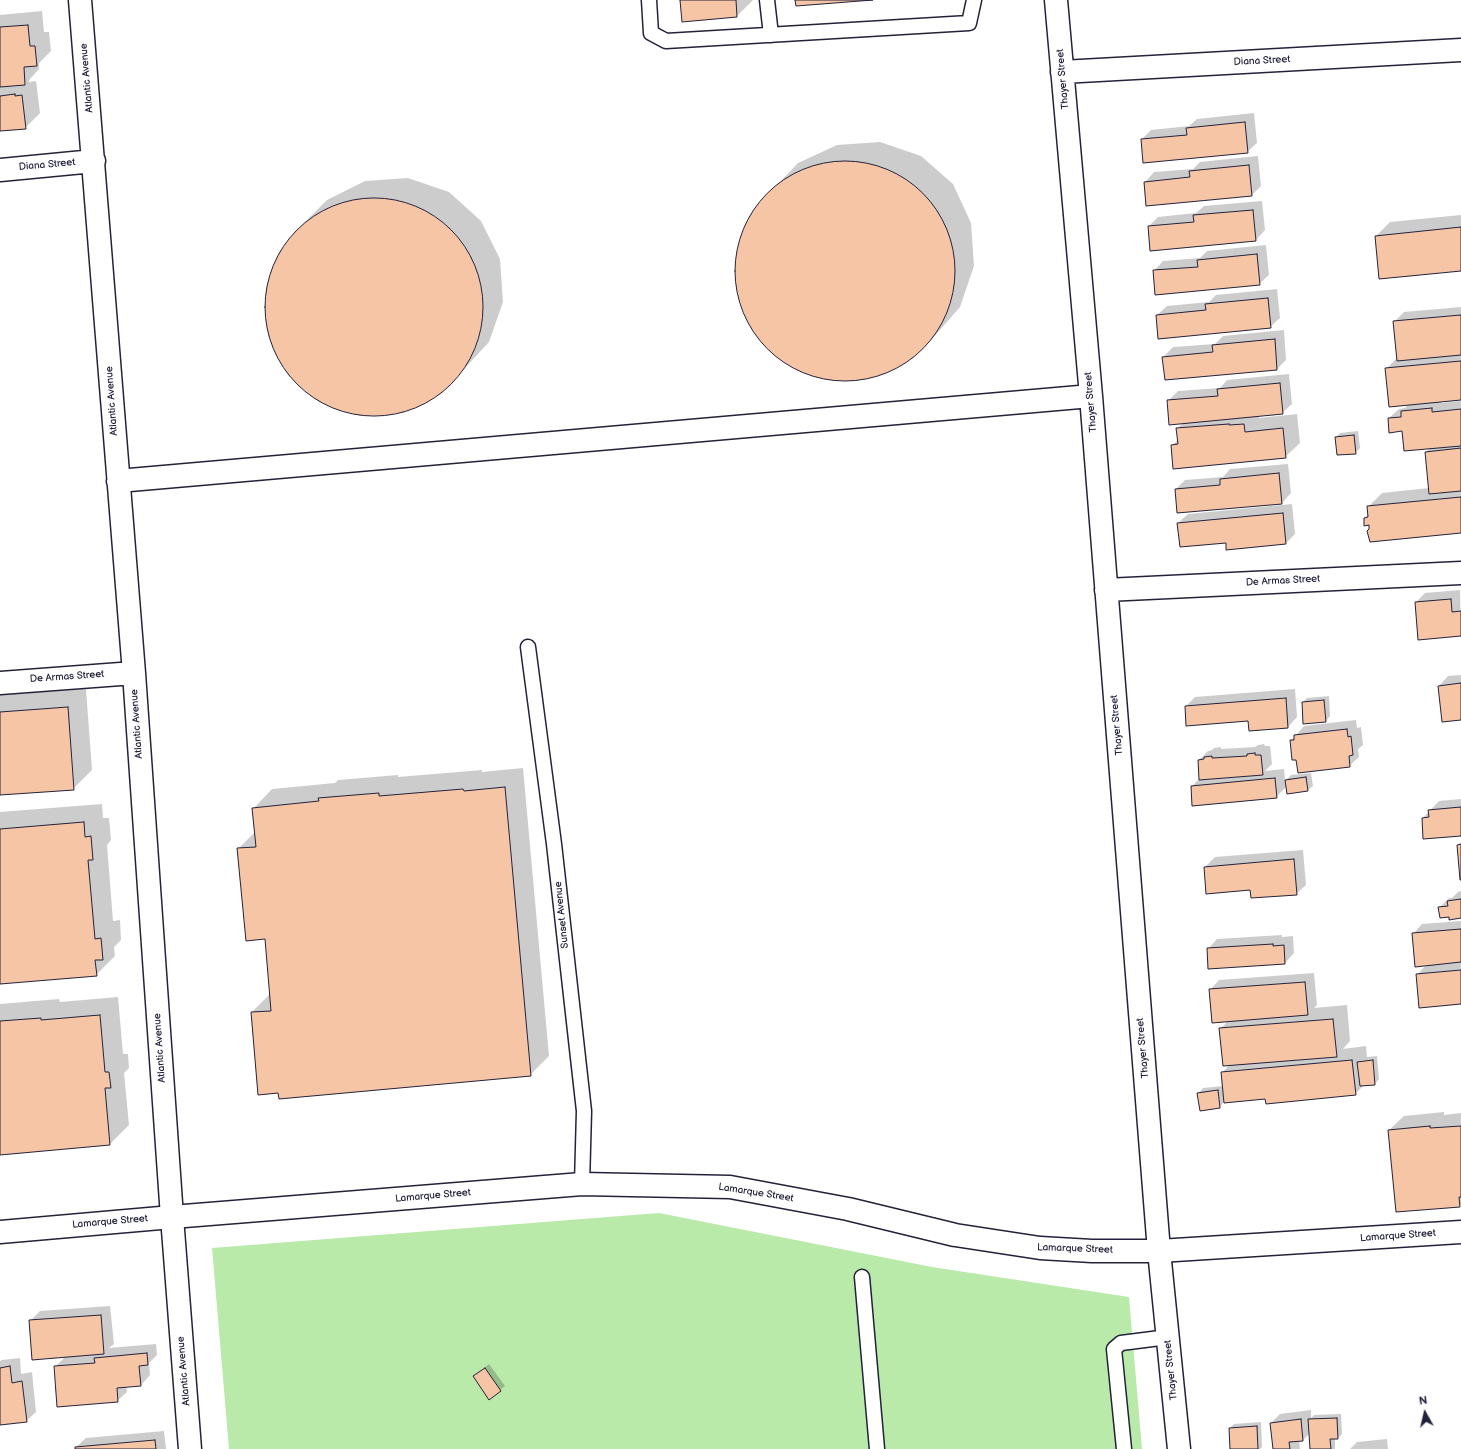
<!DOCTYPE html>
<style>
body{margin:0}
#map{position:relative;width:1461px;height:1449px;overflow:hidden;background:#fff;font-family:"Balsamiq Sans",sans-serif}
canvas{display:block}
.north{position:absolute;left:1405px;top:1393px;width:40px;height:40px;-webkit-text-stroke:3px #fff;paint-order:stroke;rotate:352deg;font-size:11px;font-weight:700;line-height:16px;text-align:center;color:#22223b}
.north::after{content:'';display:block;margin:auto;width:14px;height:18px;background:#22223b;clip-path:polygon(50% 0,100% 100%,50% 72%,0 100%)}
</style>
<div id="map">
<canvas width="1461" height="1449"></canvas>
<div class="north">N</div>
</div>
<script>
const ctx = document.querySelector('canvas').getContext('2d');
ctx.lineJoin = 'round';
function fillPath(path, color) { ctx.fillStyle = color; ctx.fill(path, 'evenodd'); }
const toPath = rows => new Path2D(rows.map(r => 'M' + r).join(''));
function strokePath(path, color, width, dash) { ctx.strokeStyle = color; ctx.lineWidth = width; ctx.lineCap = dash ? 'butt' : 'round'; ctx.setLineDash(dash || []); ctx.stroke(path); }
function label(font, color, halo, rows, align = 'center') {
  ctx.font = font + ' "Balsamiq Sans",sans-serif'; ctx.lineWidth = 3; ctx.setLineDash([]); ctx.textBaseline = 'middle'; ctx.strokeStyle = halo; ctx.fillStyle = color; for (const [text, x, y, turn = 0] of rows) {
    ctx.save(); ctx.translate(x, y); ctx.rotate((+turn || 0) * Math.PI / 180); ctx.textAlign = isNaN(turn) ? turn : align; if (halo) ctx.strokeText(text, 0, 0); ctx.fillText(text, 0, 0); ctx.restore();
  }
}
const green = toPath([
 [659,1213,932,1267,1129,1297,1142,1449,229,1449,212,1248]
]);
const shadow = toPath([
 [681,0,753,0,737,16,683,21],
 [42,11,44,32,49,32,51,51,39,63,39,69,29,80,29,82,36,81,40,113,25,128,0,130,0,15],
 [1254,113,1257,143,1247,152,1142,139,1151,130,1189,126,1197,119],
 [880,142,921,156,953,184,971,223,974,266,960,307,932,339,913,358,874,377,831,380,790,366,758,337,739,299,736,256,750,215,779,183,798,163,837,145],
 [1258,156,1261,186,1252,195,1145,182,1154,172,1193,169,1200,162],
 [408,178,449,192,481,221,500,259,503,302,489,342,441,394,403,413,360,416,319,402,287,374,268,335,266,292,279,252,308,219,327,200,365,181],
 [1262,201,1265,230,1256,240,1149,226,1158,217,1196,213,1204,206],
 [1461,215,1461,270,1376,236,1390,222],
 [1266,245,1269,275,1259,284,1154,271,1163,261,1200,258,1207,251],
 [1277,289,1280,318,1270,327,1157,315,1167,306,1209,302,1216,295],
 [1461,307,1461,399,1441,401,1441,403,1461,401,1461,532,1370,529,1370,524,1365,518,1369,514,1368,507,1382,493,1429,488,1426,452,1430,448,1403,430,1389,418,1399,409,1405,408,1409,404,1386,369,1397,358,1394,322,1404,312],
 [1284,330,1286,360,1277,369,1163,357,1173,347,1215,344,1223,336],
 [1289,374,1292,404,1282,413,1259,415,1259,418,1297,414,1300,443,1285,457,1172,445,1179,439,1177,429,1184,422,1168,401,1178,391,1220,388,1227,380],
 [1358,431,1360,448,1355,453,1336,437,1340,433],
 [1288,464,1291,493,1282,503,1176,489,1185,480,1223,477,1230,469],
 [1292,504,1295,534,1286,543,1227,542,1178,523,1188,514],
 [1460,590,1461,635,1416,602,1425,593],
 [1461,675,1461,719,1439,686,1448,676],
 [86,689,92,770,73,789,0,794,0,695],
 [1295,689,1297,717,1288,727,1186,706,1195,697],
 [1329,696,1330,716,1326,721,1303,702,1307,698],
 [1356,720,1357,728,1361,727,1363,745,1358,749,1359,757,1349,766,1297,759,1291,741,1304,726],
 [1264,744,1265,746,1270,746,1272,764,1265,771,1284,769,1285,781,1291,775,1311,773,1313,786,1308,790,1288,793,1287,786,1276,797,1192,786,1200,778,1199,760,1208,751,1212,750,1214,748,1221,747,1221,749,1255,747,1258,745],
 [523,768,549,1056,530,1075,252,1012,271,993,266,938,238,849,256,831,254,808,272,789,335,783,338,780,398,775,398,777,482,770,482,772],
 [1461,799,1461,835,1423,818,1439,801],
 [102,804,103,818,109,818,111,840,107,845,113,921,120,920,121,940,114,947,115,956,96,975,0,983,0,812],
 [1303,850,1306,885,1296,894,1251,889,1205,867,1215,857],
 [1461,891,1461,917,1450,916,1440,907,1449,898,1452,898,1458,892],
 [1461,921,1461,1003,1417,975,1427,964,1413,934,1422,924],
 [1282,935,1282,937,1293,936,1294,953,1285,963,1208,949,1217,939],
 [1314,973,1317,1005,1314,1008,1347,1005,1350,1041,1343,1049,1366,1046,1367,1057,1377,1056,1379,1079,1375,1084,1365,1084,1355,1094,1266,1098,1224,1102,1219,1108,1199,1093,1203,1088,1223,1086,1222,1073,1230,1064,1220,1029,1229,1020,1210,990,1219,980],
 [118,997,123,1054,128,1054,129,1068,124,1073,129,1125,110,1144,0,1154,0,1004,59,999,60,1002],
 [1444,1112,1444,1115,1461,1113,1461,1204,1460,1206,1389,1130,1404,1116],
 [110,1306,114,1344,109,1348,156,1344,157,1355,149,1363,150,1375,141,1385,126,1386,127,1392,117,1401,55,1367,65,1357,30,1321,40,1311],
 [20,1358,21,1374,32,1372,36,1412,26,1421,0,1424,0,1361,2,1360],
 [489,1364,505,1386,500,1390,474,1376],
 [1311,1410,1311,1418,1314,1415,1341,1414,1342,1434,1338,1438,1335,1438,1335,1449,1311,1449,1310,1433,1303,1440,1299,1440,1300,1449,1274,1449,1271,1423,1280,1414],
 [1261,1422,1262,1447,1260,1449,1231,1449,1230,1428,1234,1424],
 [164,1431,166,1449,76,1449,76,1447,86,1438],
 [1387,1439,1388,1449,1350,1449,1357,1442]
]);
const building = toPath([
 [680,0,736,0,737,17,682,22,680,0],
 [795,0,873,0,796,6,795,0],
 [28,25,30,46,35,46,37,66,24,67,25,85,0,87,0,27,28,25],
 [15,94,15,96,22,95,26,129,0,131,0,96,15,94],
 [1245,122,1248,153,1143,163,1141,139,1187,135,1186,128,1245,122],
 '735 271a110 110 0 1 1 220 0a110 110 0 1 1-220 0Z',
 [1249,165,1252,196,1146,206,1144,182,1190,177,1189,171,1249,165],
 '265 307a109 109 0 1 1 218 0a109 109 0 1 1-218 0Z',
 [1253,210,1256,241,1150,251,1148,226,1194,222,1193,215,1253,210],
 [1461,227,1461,271,1379,279,1375,236,1461,227],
 [1257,254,1260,285,1155,295,1153,270,1198,267,1197,260,1257,254],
 [1268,298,1271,328,1158,339,1156,315,1206,310,1205,304,1268,298],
 [1461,315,1461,355,1397,361,1393,321,1461,315],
 [1275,339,1277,370,1165,380,1162,357,1213,352,1212,345,1275,339],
 [1461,361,1461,400,1389,407,1385,368,1461,361],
 [1280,383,1283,414,1169,425,1167,400,1218,396,1217,389,1280,383],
 [1432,408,1432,412,1461,409,1461,446,1404,451,1402,431,1389,433,1388,418,1401,417,1401,411,1432,408],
 [1229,424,1229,425,1244,424,1245,432,1283,428,1286,458,1173,469,1171,445,1178,444,1176,428,1229,424],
 [1354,435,1356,454,1337,455,1335,437,1354,435],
 [1461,448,1461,491,1429,494,1425,452,1461,448],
 [1279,473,1282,504,1177,513,1175,489,1220,485,1220,479,1279,473],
 [1461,497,1461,533,1370,542,1367,531,1369,529,1369,525,1364,526,1364,518,1368,517,1367,506,1461,497],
 [1283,513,1286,544,1226,550,1226,543,1180,547,1177,523,1283,513],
 [1451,599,1452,612,1461,611,1461,636,1418,640,1415,602,1451,599],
 [1461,683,1461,720,1442,722,1438,686,1461,683],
 [1286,698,1288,728,1249,731,1248,721,1186,726,1185,706,1286,698],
 [1324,700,1326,722,1303,724,1302,702,1324,700],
 [68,707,74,790,0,795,0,712,68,707],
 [1347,729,1348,737,1351,736,1353,755,1349,756,1350,767,1298,773,1296,760,1292,760,1290,740,1294,740,1294,735,1347,729],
 [1255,753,1255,755,1261,755,1263,775,1199,780,1198,760,1204,759,1204,757,1212,756,1212,758,1247,756,1247,754,1255,753],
 [1306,777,1308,791,1287,794,1285,780,1306,777],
 [1275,778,1277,798,1192,806,1191,786,1275,778],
 [505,787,531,1076,279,1099,278,1093,258,1095,251,1012,271,1011,265,939,246,941,237,848,256,847,252,808,319,801,318,798,379,793,379,796,463,789,464,791,505,787],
 [1461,807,1461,836,1423,839,1422,818,1429,817,1428,810,1461,807],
 [84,822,85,837,91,836,93,860,88,860,95,939,101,938,103,960,95,960,97,976,0,984,0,829,84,822],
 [1461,844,1461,880,1460,880,1457,845,1461,844],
 [1294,859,1297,895,1251,898,1250,890,1206,894,1204,867,1294,859],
 [1461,899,1461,918,1449,920,1449,917,1440,918,1438,907,1448,906,1447,901,1461,899],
 [1461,929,1461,962,1415,967,1412,933,1461,929],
 [1273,944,1273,946,1284,945,1285,964,1208,969,1207,948,1273,944],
 [1461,970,1461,1004,1419,1008,1416,974,1461,970],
 [1305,982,1308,1015,1212,1023,1209,989,1305,982],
 [100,1015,105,1072,109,1072,111,1088,105,1088,110,1145,0,1155,0,1021,41,1018,41,1020,100,1015],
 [1333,1019,1337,1057,1223,1066,1219,1028,1333,1019],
 [1352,1060,1356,1095,1266,1104,1265,1099,1224,1103,1221,1072,1352,1060],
 [1373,1060,1375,1085,1360,1086,1357,1062,1373,1060],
 [1218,1090,1220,1108,1200,1111,1197,1093,1218,1090],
 [1430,1126,1430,1128,1461,1126,1461,1197,1459,1197,1460,1207,1396,1212,1388,1130,1430,1126],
 [101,1315,104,1354,32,1360,29,1320,101,1315],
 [147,1353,148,1365,139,1366,141,1386,117,1388,118,1402,57,1407,54,1366,95,1363,94,1358,147,1353],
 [10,1366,12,1383,22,1381,27,1422,0,1425,0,1368,10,1366],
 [485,1368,501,1391,489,1400,473,1376,485,1368],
 [1337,1418,1338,1439,1330,1439,1331,1449,1310,1449,1308,1419,1337,1418],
 [1301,1419,1303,1441,1289,1442,1290,1449,1273,1449,1270,1423,1301,1419],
 [1257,1426,1258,1449,1230,1449,1229,1428,1257,1426],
 [155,1440,156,1449,75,1449,75,1447,155,1440]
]);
const lane = toPath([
 [649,0,651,33,666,41,969,23,974,0],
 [767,0,771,35],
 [528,647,554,844,584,1111,582,1184],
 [862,1277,877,1449],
 [1124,1449,1114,1349,1121,1343,1168,1337]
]);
const street = toPath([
 [80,0,134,673,172,1217,190,1449],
 [1056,0,1091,396,1159,1251,1179,1449],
 [1062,72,1461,50],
 [0,170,94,161],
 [118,481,1091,396],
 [1106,590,1461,573],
 [0,683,134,673]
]);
const secondary = toPath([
 [0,1232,172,1217,582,1184,730,1187,848,1209,955,1235,1040,1248,1092,1251,1159,1251,1461,1232]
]);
const streetNames = [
 ["Diana Street",1262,61,-3],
 ["Atlantic Avenue",87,78,-95],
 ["Thayer Street",1063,79,-95],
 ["Diana Street",47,165,-5],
 ["Atlantic Avenue",112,401,-94],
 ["Thayer Street",1091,402,-95],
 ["De Armas Street",1283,581,-3],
 ["De Armas Street",67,677,-4],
 ["Atlantic Avenue",137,724,-94],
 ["Thayer Street",1117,725,-95],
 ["Sunset Avenue",562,915,-96],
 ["Atlantic Avenue",160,1048,-94],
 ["Thayer Street",1143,1048,-95],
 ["Lamarque Street",756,1193,9],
 ["Lamarque Street",433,1196,-5],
 ["Lamarque Street",110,1222,-5],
 ["Lamarque Street",1398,1236,-4],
 ["Lamarque Street",1075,1249,2],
 ["Thayer Street",1171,1370,-96],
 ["Atlantic Avenue",184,1371,-95]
];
fillPath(green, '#b9eaaa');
fillPath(shadow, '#0003');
fillPath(building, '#f6c5a6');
strokePath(building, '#22223b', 1);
strokePath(lane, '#22223b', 17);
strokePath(street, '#22223b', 25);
strokePath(secondary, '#22223b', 25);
strokePath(lane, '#fff', 14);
strokePath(street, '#fff', 22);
strokePath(secondary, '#fff', 22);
label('10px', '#22223b', '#fff', streetNames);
</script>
